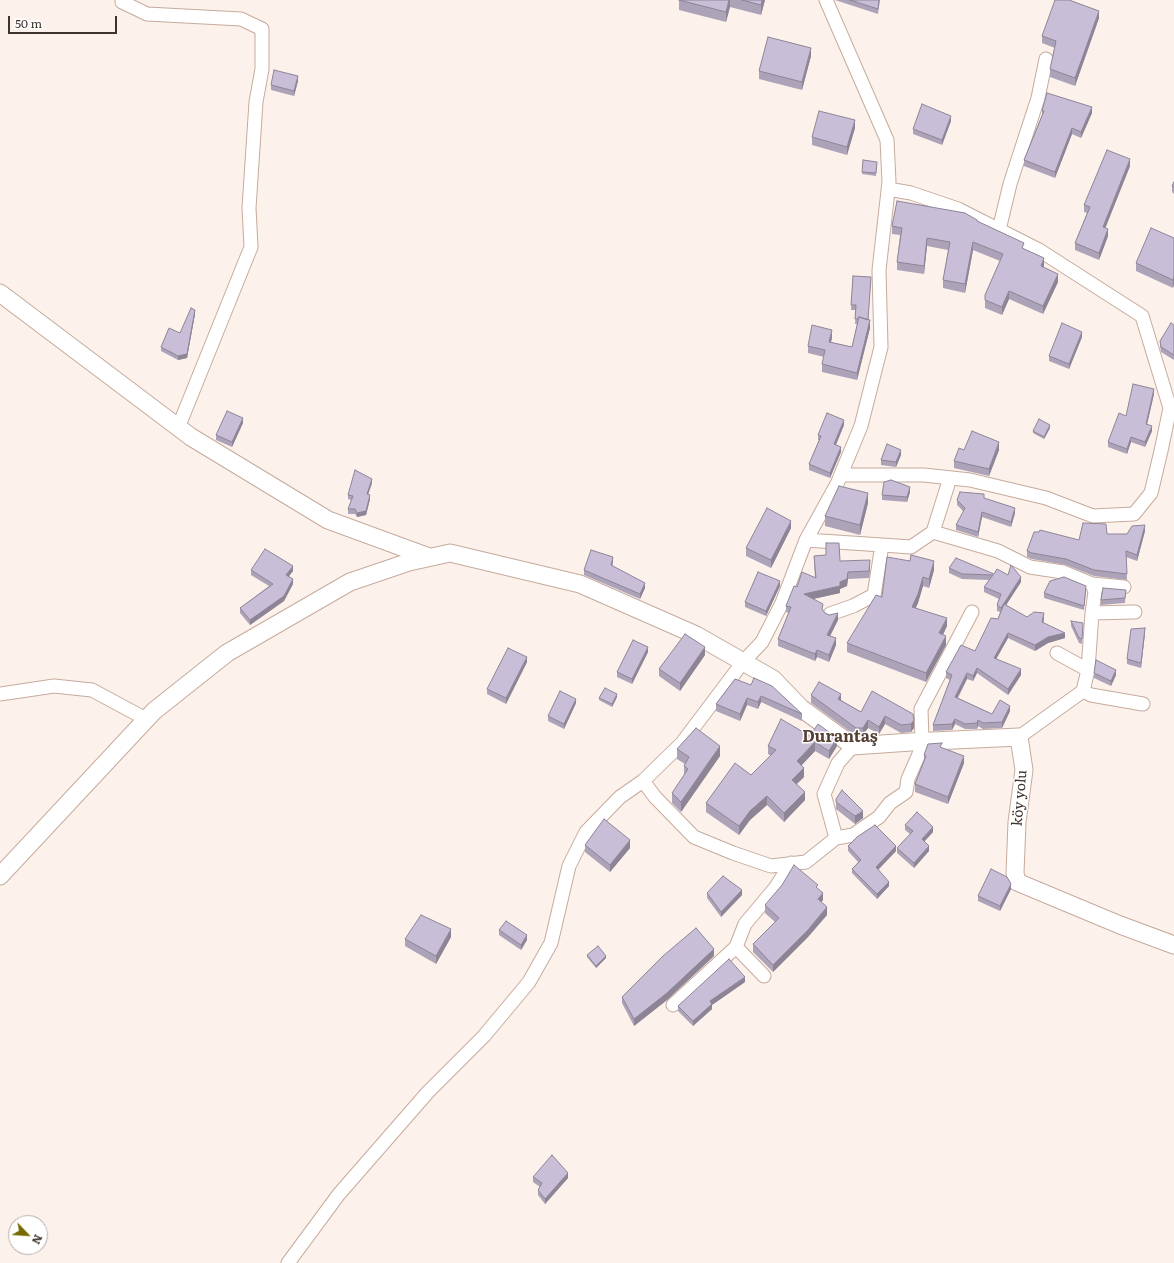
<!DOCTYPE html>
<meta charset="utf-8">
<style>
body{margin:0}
#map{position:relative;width:1174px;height:1263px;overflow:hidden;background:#fdf1eb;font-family:Literata,serif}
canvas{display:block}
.north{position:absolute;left:8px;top:1215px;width:40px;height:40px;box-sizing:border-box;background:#fff;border:1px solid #b2aeab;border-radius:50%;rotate:115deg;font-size:11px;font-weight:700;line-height:16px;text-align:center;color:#3e342e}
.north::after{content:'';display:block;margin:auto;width:14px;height:18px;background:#766a01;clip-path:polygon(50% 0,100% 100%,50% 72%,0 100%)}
.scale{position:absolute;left:8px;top:16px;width:109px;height:18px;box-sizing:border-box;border:2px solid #3e342e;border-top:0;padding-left:5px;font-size:12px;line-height:14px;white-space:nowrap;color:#3e342e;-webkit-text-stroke:3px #fff;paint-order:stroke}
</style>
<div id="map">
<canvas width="1174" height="1263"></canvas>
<div class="north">N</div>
<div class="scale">50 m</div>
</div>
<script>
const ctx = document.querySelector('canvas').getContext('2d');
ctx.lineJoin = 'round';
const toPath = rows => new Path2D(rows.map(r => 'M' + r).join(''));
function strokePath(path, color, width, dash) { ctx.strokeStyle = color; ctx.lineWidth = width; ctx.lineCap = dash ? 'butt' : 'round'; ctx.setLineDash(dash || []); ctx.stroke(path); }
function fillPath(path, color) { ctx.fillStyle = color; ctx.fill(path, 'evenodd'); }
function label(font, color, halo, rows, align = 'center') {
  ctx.font = font + ' Literata,serif'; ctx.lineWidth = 3; ctx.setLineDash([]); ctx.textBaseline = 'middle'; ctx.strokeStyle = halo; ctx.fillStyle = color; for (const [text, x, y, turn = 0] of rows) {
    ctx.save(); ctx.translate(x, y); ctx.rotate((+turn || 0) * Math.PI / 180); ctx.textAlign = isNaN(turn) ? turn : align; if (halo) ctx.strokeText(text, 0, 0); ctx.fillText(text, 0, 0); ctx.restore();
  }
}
const minor = toPath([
 [122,0,122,2,147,14,241,19,262,29,262,69,256,102,249,208,251,247,178,428],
 [826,0,887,140,889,182,879,270,881,347,861,426,837,484,806,540,782,603,762,642,743,662,682,743,643,781,655,797,694,837,733,853,771,866,806,862,836,838,824,794,838,763,853,746],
 [999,230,1010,184,1038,98,1046,59],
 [841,475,924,475,970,480,1046,498,1093,516,1134,514,1151,493,1161,451,1170,408,1142,316,1039,250,958,209,911,193,888,189],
 [950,478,933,532,998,551,1030,567,1063,572,1092,584,1124,587],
 [806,540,882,545],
 [1092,584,1095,592,1092,613],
 [830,614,853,606,874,595,882,545,911,547,933,532],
 [1057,653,1088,670],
 [1083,691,1088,670,1092,613,1135,612],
 [0,694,54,686,92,690,146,719],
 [1019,737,1083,691,1091,695,1143,704],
 [836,838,853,835,879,817,890,803,906,792,908,779,919,754,922,741,921,709,972,612],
 [736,947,764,976],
 [673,1005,736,947,745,924,776,887,791,863],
 [288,1263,339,1194,428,1092,484,1036,529,982,551,943,569,866,586,832,620,797,643,781]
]);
const tertiary = toPath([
 [0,293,191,437,328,520,429,557],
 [0,876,154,711,227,653,350,582,409,562,450,553,580,584,696,635,773,679,801,708,853,746,911,742,1019,737,1024,770,1017,822,1015,873,1017,882,1120,925,1174,945]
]);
const wall = toPath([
 [679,0,765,0,761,15,730,7,726,22,679,10],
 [835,0,880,0,878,14],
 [1099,18,1075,86,1050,77,1050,69,1055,48,1042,43,1042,36],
 [811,56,802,90,759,79,759,71],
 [298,81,294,96,271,90,271,85],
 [1042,111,1092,113,1081,138,1072,134,1055,178,1024,166,1024,160,1042,115],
 [951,121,942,145,913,134,913,129],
 [855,128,847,155,812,145,812,137],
 [877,162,876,176,862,174,862,172],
 [1130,166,1105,228,1108,236,1099,260,1075,250,1075,243,1087,213,1084,212,1084,205],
 [1174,182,1174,194,1172,192,1172,186],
 [977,222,1024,249,1044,266,1044,268,1058,282,1043,314,1009,299,1002,315,985,308,985,295,1000,261,973,250,965,293,943,288,943,280,948,250,927,246,924,274,897,270,897,262,900,235,892,234,892,226],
 [1174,238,1173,288,1136,271,1136,263],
 [853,276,869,320,870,328,857,380,822,372,822,364,824,357,808,353,808,346,832,338,831,342,852,347,857,324,855,324,856,310,851,310],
 [195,314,187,358,178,360,161,351,161,347,180,333],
 [1174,325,1174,360,1161,352,1160,346,1160,341],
 [1082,337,1069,369,1049,361,1049,356],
 [1154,394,1147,424,1152,431,1145,447,1131,442,1127,454,1108,447,1108,442,1126,416],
 [243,423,232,447,216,440,216,435],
 [844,425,836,445,841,452,830,478,809,470,809,464,819,440,818,440,818,435],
 [1050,428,1044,439,1033,433,1033,431],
 [964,450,999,450,989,476,954,468,954,461],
 [901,455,896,467,881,465,881,460],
 [372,483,368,494,370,499,366,515,357,517,355,514,348,514,348,509,351,500,348,499,348,495],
 [910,492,907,502,882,500,882,495],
 [984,498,1015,513,1011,527,982,517,978,537,956,530,956,525,964,512,957,505,957,500],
 [868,503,860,535,825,526,825,516],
 [791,528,771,568,746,556,746,548],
 [1145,531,1137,561,1126,557,1127,580,1094,576,1066,565,1032,559,1027,557,1027,551,1079,540,1107,534,1127,534],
 [814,556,870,567,869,578,848,579,847,586,840,589,840,593,813,599,825,613,838,620,830,636,836,645,829,662,817,657,815,661,778,646,778,639,789,613,786,612,786,606,797,587,815,578,814,563],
 [910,561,934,570,929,588,923,586,918,603,916,608,947,626,943,635,946,645,926,682,847,652,847,643],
 [613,562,612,566,645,588,640,599,584,575,584,570],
 [949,568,994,574,1021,582,1006,605,1027,617,1044,619,1043,623,1065,638,1048,643,1035,651,1008,638,996,659,1021,675,1008,695,977,673,973,681,967,679,958,698,992,714,1010,711,1002,728,983,729,978,726,977,729,965,729,955,724,952,730,933,731,933,725,950,680,946,678,946,672,975,651,998,619,1000,612,997,611,997,605,999,599,984,592,984,587,989,580,962,579,949,573],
 [251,570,293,571,289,576,293,584,284,601,250,625,240,613,240,608,269,586,251,575],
 [780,586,766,616,745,607,745,602],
 [1086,590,1084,610,1044,598,1044,593],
 [1126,590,1125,603,1101,605,1101,600],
 [1071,621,1083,628,1082,644,1079,643,1071,626],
 [1145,633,1141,668,1127,664,1127,659],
 [648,652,632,684,617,677,617,672],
 [705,655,680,691,659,676,659,669],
 [527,662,506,704,487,694,487,689],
 [1094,673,1116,675,1111,686,1094,678],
 [735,679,802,714,802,721,761,702,758,709,747,705,740,721,716,711,716,704],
 [811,695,841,700,861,712,913,714,914,728,911,732,901,733,885,724,879,734,868,728,863,735,856,736,811,703],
 [617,697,612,707,599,700,599,698],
 [576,703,564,729,548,721,548,716],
 [810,736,837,746,829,759,815,751,801,766,804,777,797,784,805,800,784,822,767,805,750,820,739,835,706,812,706,803,751,775,771,756,768,754,768,746],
 [942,748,964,763,948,804,915,792,915,784,924,761,924,755],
 [677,749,720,756,681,812,672,803,672,793,684,776,684,766,685,764,677,759],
 [836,799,863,818,855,824,836,809],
 [905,825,933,832,924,842,929,851,914,868,897,853,897,848,910,834,905,830],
 [585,845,630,848,610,872,585,852],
 [848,846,896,851,878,870,889,886,877,899,852,873,852,869,858,862,848,851],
 [818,889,823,900,821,902,827,915,808,937,773,972,753,952,753,944,775,922,765,913,765,905],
 [1011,889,1000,911,978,901,978,896],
 [707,893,742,895,721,917,707,898],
 [499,930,527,940,521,950,499,935],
 [451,937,436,964,405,946,405,939],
 [587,955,606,958,596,968,587,957],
 [714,956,667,1000,634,1026,622,1003,622,997],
 [745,982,712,1005,712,1009,693,1026,678,1011,678,1006],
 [533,1177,568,1178,545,1204,538,1195,538,1190,540,1187,533,1182]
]);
const shadedWall = toPath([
 [729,0,730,0,730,7,726,22,726,12],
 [762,0,765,0,761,15,761,5],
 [1099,11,1099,18,1075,86,1075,78],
 [811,48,811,56,802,90,802,82],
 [298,76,298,81,294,96,294,91],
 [1092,107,1092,113,1081,138,1081,132],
 [951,116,951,121,942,145,942,140],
 [855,120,855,128,847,155,847,147],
 [1072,128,1072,134,1055,178,1055,172],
 [1130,159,1130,166,1103,234,1103,227],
 [1108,229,1108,236,1099,260,1099,253],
 [927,238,927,246,924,274,924,266],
 [973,242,973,250,965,293,965,284],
 [1044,258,1044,266,1041,274,1041,266],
 [1058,274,1058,282,1043,314,1043,306],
 [1174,277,1174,285,1173,288,1173,280],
 [1009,291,1009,299,1002,315,1002,307],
 [195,310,195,314,187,358,178,360,178,356],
 [870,320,870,328,857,380,857,373],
 [832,330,832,338,829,349,829,342],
 [1082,332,1082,337,1069,369,1069,364],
 [1154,389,1154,394,1146,429,1146,424],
 [243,418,243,423,232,447,232,442],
 [844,420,844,425,834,449,834,444],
 [1050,425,1050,428,1044,439,1044,437],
 [1152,426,1152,431,1145,447,1145,442],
 [1131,437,1131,442,1127,454,1127,449],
 [999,442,999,450,989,476,989,469],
 [841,447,841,452,830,478,830,473],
 [901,450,901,455,896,467,896,462],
 [372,479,372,483,367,498,367,494],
 [910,487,910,492,907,502,907,497],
 [868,493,868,503,860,535,860,525],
 [370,495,370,499,366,515,357,517,357,513],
 [1015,508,1015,513,1011,527,1011,522],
 [982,512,982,517,978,537,978,532],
 [791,521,791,528,771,568,771,560],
 [1145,525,1145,531,1137,561,1137,555],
 [613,557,613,562,611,570,611,565],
 [870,560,870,567,869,578,869,571],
 [934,561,934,570,929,588,929,579],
 [293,566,293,571,286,580,286,575],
 [848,572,848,579,847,586,840,589,840,582],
 [923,577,923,586,918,603,912,615,912,607],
 [1021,577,1021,582,1001,613,1001,608],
 [293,579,293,584,284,601,250,625,250,620],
 [780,581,780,586,766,616,766,611],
 [645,583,645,588,640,599,640,594],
 [840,586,840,593,804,601,804,594],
 [838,613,838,620,827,642,827,635],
 [1044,613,1044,619,1042,628,1042,622],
 [947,618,947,626,939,642,939,633],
 [1145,628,1145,633,1141,668,1141,663],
 [1008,633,1008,638,994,663,994,658],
 [1065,633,1065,638,1048,643,1035,651,1035,645,1048,637],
 [946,636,946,645,926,682,926,673],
 [836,638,836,645,829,662,829,655],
 [648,647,648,652,632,684,632,679],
 [705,647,705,655,680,691,680,683],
 [817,650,817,657,815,661,815,654],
 [527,657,527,662,506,704,506,698],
 [977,668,977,673,973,681,973,676],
 [1021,669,1021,675,1008,695,1008,689],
 [1116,670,1116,675,1111,686,1111,681],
 [967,673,967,679,955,702,955,697],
 [617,694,617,697,612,707,612,704],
 [841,694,841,702,838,699],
 [761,696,761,702,758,709,758,702],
 [747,698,747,705,740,721,740,714],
 [576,699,576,703,564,729,564,724],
 [1010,706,1010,711,1002,728,1002,722],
 [885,716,885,724,879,734,879,727],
 [955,719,955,724,952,730,952,724],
 [868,720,868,728,863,735,863,728],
 [914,720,914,728,911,732,911,724],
 [978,720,978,726,977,729,977,723],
 [837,738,837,746,829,759,829,751],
 [815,742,815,751,797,770,797,761],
 [720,746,720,756,681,812,681,802],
 [964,756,964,763,948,804,948,797],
 [804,768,804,777,792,788,792,780],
 [805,792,805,800,784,822,784,813],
 [767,796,767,805,750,820,739,835,739,826,750,811],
 [863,811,863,818,855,824,855,816],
 [933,827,933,832,922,844,922,839],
 [630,840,630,848,610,872,610,865],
 [896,846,896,851,876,872,876,867],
 [929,846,929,851,914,868,914,863],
 [889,882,889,886,877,899,877,894],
 [1011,884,1011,889,1000,911,1000,906],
 [742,890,742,895,721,917,721,912],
 [823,893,823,900,818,906,818,899],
 [827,907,827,915,808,937,773,972,773,965],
 [451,929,451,937,436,964,436,956],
 [527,935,527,940,521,950,521,945],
 [714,949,714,956,667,1000,634,1026,634,1019],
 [606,956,606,958,596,968,596,966],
 [745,977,745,982,712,1005,712,1009,693,1026,693,1021,710,1001],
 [568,1173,568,1178,545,1204,545,1199]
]);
const building = toPath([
 [679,0,729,0,726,12,679,0],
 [742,0,762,0,761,5,742,0],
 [850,0,879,0,878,9,850,0],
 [1055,0,1069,0,1099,11,1075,78,1050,69,1056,41,1042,36,1055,0],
 [768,37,811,48,802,82,759,71,768,37],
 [274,70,298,76,294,91,271,85,274,70],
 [1047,93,1092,107,1081,132,1072,128,1055,172,1024,160,1044,111,1042,111,1047,93],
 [922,104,951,116,942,140,913,129,922,104],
 [819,111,855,120,847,147,812,137,819,111],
 [1107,150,1130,159,1103,227,1108,229,1099,253,1075,243,1090,207,1084,205,1107,150],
 [863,160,877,162,876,173,862,172,863,160],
 [1174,182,1174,188,1172,186,1174,182],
 [897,201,965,213,977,220,977,221,1024,243,1022,248,1044,258,1041,266,1058,274,1043,306,1009,291,1002,307,985,300,985,295,1003,254,973,242,965,284,943,280,950,242,927,238,924,266,897,262,902,228,892,226,897,201],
 [1151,228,1174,238,1174,277,1173,280,1136,263,1151,228],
 [853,276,871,277,868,320,859,317,858,319,855,319,856,305,851,305,853,276],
 [191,308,195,310,187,354,178,356,161,347,169,328,180,333,191,308],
 [859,317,870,320,857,373,822,364,825,350,808,346,812,325,832,330,829,342,852,347,859,317],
 [1062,323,1082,332,1069,364,1049,356,1062,323],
 [1171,323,1174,325,1174,355,1161,347,1160,341,1171,323],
 [1133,384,1154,389,1146,424,1152,426,1145,442,1131,437,1127,449,1108,442,1119,413,1126,416,1133,384],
 [227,411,243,418,232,442,216,435,227,411],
 [827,413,844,420,834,444,841,447,830,473,809,464,821,436,818,435,827,413],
 [1039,419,1050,425,1044,437,1033,431,1039,419],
 [972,431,999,442,989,469,954,461,959,448,964,450,972,431],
 [887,444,901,450,896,462,881,460,887,444],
 [355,470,372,479,367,494,370,495,366,511,357,513,355,509,348,509,353,496,348,495,355,470],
 [891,480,910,487,907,497,882,495,884,482,891,480],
 [839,486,868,493,860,525,825,516,839,486],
 [960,492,984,494,984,498,1015,508,1011,522,982,512,978,532,956,525,965,508,957,500,960,492],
 [767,508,791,521,771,560,746,548,767,508],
 [1083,523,1106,524,1107,534,1127,534,1132,526,1145,525,1137,555,1126,551,1127,574,1094,570,1066,559,1032,553,1027,551,1034,532,1039,532,1040,530,1079,540,1083,523],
 [826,543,839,543,840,561,870,560,869,571,848,572,847,579,840,582,840,586,804,594,823,604,822,609,825,613,829,615,838,613,827,635,836,638,829,655,817,650,815,654,778,639,791,607,786,606,794,586,797,587,802,572,816,578,814,556,826,555,826,543],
 [265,549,293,566,286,575,293,579,284,596,250,620,240,608,273,584,251,570,265,549],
 [591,550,613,557,611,565,645,583,640,594,584,570,591,550],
 [911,555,934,561,929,579,923,577,918,594,912,607,947,618,939,633,946,636,926,673,847,643,876,595,882,597,887,557,910,561,911,555],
 [956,558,994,574,997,569,1008,575,1011,565,1021,577,1001,608,997,605,1001,594,984,587,993,575,962,574,949,568,956,558],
 [758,572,780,581,766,611,745,602,758,572],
 [1064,577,1086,586,1084,606,1044,593,1050,581,1064,577],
 [1103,588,1126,590,1125,598,1101,600,1103,588],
 [1004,604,1027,617,1034,612,1044,613,1042,622,1065,633,1048,637,1035,645,1008,633,994,658,1021,669,1008,689,977,668,973,676,967,673,955,697,992,714,1000,700,1010,706,1002,722,983,723,978,720,977,723,965,724,955,719,952,724,933,725,952,675,946,672,961,645,975,651,991,618,998,619,1004,604],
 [1071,621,1083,623,1082,639,1079,638,1071,621],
 [1145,628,1141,663,1127,659,1131,629,1145,628],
 [685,634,705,647,680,683,659,669,685,634],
 [633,640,648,647,632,679,617,672,633,640],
 [508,648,527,657,506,698,487,689,508,648],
 [1096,660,1116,670,1111,681,1094,673,1096,660],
 [754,678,772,686,802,714,761,696,758,702,747,698,740,714,716,704,735,679,751,685,754,678],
 [819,682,841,694,838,699,861,712,872,691,913,714,914,720,911,724,901,725,885,716,879,727,868,720,863,728,856,728,811,695,819,682],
 [605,688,617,694,612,704,599,698,605,688],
 [560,691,576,699,564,724,548,716,560,691],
 [781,719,810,736,818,724,837,738,829,751,815,742,797,761,804,768,792,780,805,792,784,813,767,796,750,811,739,826,706,803,735,763,751,775,776,750,768,746,781,719],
 [696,728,720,746,681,802,672,793,688,769,684,766,689,757,677,749,696,728],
 [942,743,940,747,964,756,948,797,915,784,926,756,924,755,928,744,942,743],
 [842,790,863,811,855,816,836,802,836,799,842,790],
 [917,812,933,827,922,839,929,846,914,863,897,848,913,831,905,825,917,812],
 [604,819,630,840,610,865,585,845,604,819],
 [875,825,896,846,876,867,889,882,877,894,852,869,861,860,848,846,857,837,875,825],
 [794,865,818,885,816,887,823,893,818,899,827,907,808,930,773,965,753,944,779,918,765,905,782,885,794,865],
 [991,869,1007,877,1011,884,1000,906,978,896,991,869],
 [723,876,742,890,721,912,707,893,723,876],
 [421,915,451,929,436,956,405,939,421,915],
 [506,921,527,935,521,945,499,930,506,921],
 [696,928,714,949,667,993,634,1019,622,997,663,956,696,928],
 [598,946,606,956,596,966,587,955,598,946],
 [729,959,745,977,710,1001,712,1004,693,1021,678,1006,729,959],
 [552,1155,568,1173,545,1199,538,1190,542,1183,533,1177,552,1155]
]);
const streetNames = [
 ["köy yolu",1020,798,-85]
];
const quarterNames = [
 ["Durantaş",840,737]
];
strokePath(minor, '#c5ab9d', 15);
strokePath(tertiary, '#c5ab9d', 19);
strokePath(minor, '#fff', 13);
strokePath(tertiary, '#fff', 17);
fillPath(wall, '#ada3b9');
fillPath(shadedWall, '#8d8596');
fillPath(building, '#c9bed7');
strokePath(building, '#8d8596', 1);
label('14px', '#3e342e', '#fff', streetNames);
label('bold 16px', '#564034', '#fff', quarterNames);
</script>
